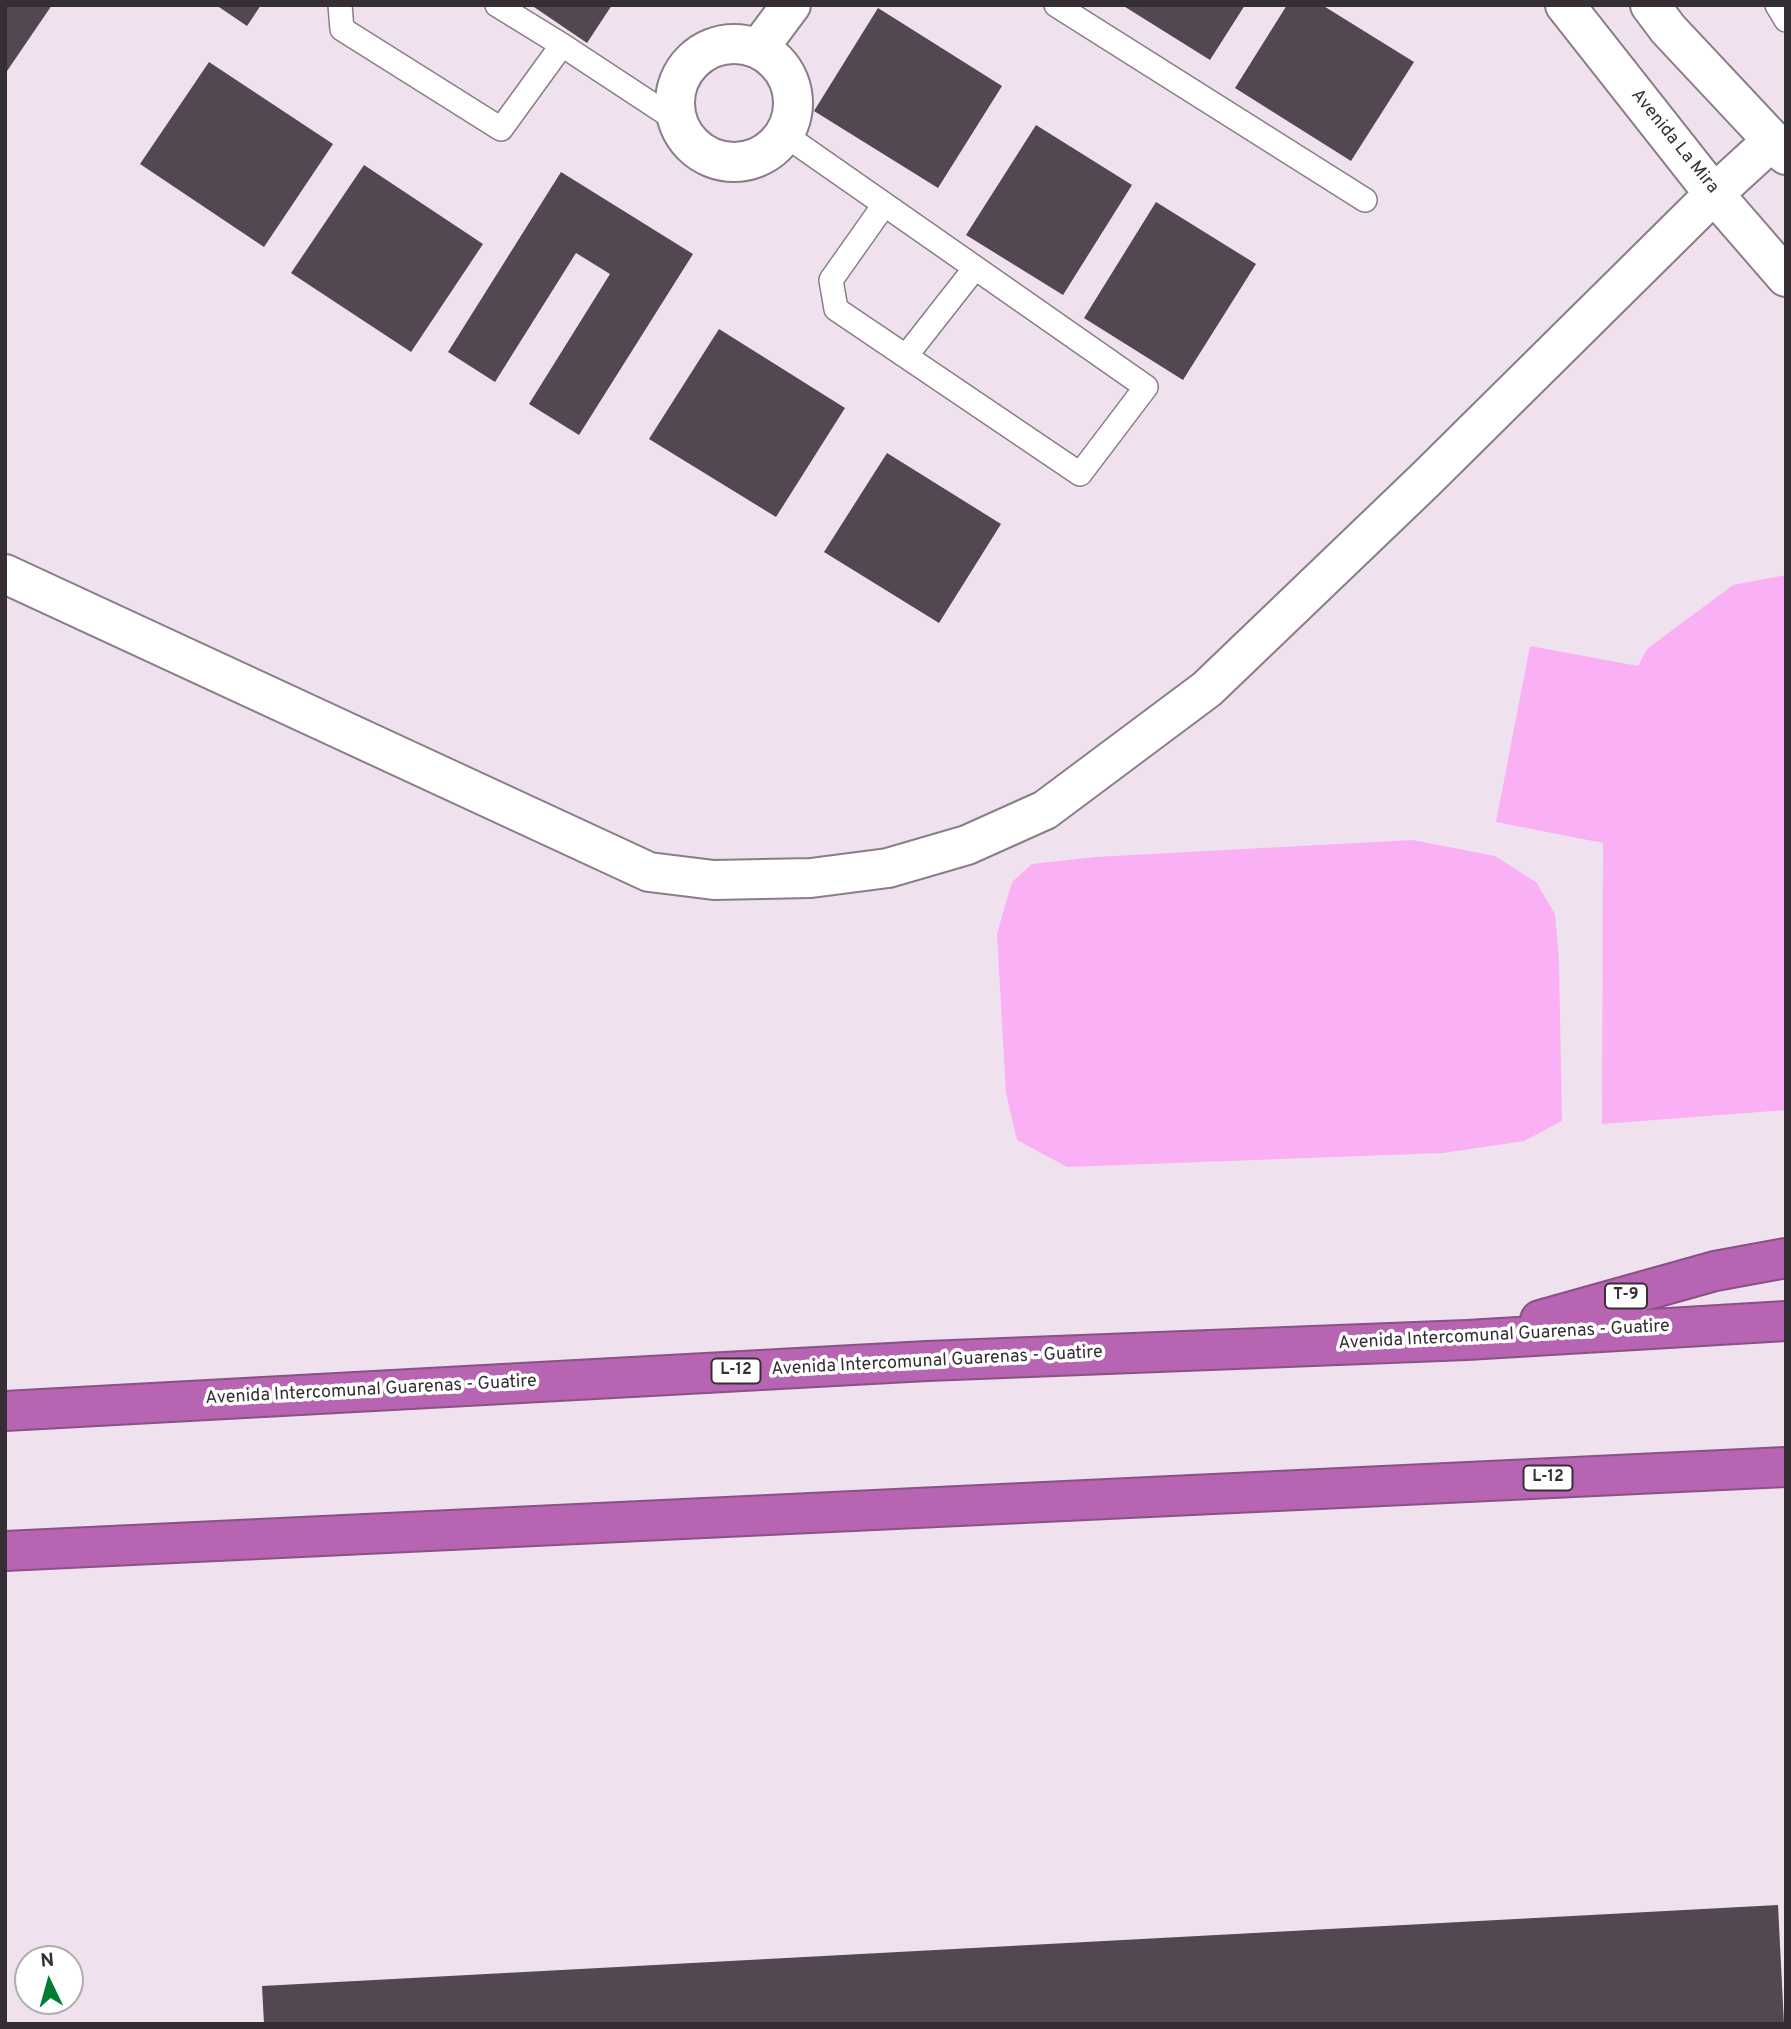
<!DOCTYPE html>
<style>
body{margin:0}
#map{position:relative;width:1791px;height:2029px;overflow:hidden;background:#f0e1ef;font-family:Overpass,sans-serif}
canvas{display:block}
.frame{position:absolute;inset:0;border:7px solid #352f35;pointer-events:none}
.north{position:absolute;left:14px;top:1945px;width:70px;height:70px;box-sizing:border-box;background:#fff;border:2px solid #aeacae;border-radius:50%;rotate:355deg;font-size:19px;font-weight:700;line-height:28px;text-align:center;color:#352f35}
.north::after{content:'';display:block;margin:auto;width:24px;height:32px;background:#007c34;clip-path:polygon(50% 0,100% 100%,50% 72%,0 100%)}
</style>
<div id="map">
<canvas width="1791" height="2029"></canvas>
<div class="frame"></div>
<div class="north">N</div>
</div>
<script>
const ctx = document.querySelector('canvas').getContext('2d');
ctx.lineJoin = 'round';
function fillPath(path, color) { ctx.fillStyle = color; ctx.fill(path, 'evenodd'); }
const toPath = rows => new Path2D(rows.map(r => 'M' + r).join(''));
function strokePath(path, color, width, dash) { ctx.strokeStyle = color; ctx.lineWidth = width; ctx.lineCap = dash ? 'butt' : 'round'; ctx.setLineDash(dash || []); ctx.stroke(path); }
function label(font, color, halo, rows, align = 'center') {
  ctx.font = font + ' Overpass,sans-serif'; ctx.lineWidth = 7; ctx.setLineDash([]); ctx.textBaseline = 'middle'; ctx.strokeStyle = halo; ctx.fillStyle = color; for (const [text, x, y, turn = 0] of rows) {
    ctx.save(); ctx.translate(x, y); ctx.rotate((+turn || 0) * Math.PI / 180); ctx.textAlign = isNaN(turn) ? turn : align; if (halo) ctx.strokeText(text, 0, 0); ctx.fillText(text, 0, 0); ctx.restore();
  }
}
const green = toPath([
 [1786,575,1786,1110,1602,1124,1603,843,1496,822,1530,646,1638,666,1647,649,1733,585],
 [1412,840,1495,856,1536,882,1555,914,1559,962,1562,1121,1524,1141,1443,1153,1067,1167,1017,1140,1006,1093,997,934,1012,882,1032,864,1095,857]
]);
const building = toPath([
 [5,5,52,5,5,74],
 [216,5,261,5,247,26],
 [531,5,612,5,587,43],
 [1122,5,1245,5,1210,60],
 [1287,5,1322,5,1414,62,1351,161,1235,88],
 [878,8,1002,86,938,188,814,111],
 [209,62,333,144,264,247,140,164],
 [1036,125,1132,185,1063,295,966,235],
 [364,165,483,244,411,352,291,273],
 [561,172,693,254,579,435,529,404,610,274,576,253,495,382,448,352],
 [1156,202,1256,264,1183,380,1084,318],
 [719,329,845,408,776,517,649,439],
 [887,453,1001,524,939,623,824,552],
 [1778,1905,1784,2024,264,2024,262,1986]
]);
const lane = toPath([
 [340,5,342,29,501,129,562,45],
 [497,5,562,45,676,120],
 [1056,5,1365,200],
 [1777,5,1786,20],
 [785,135,1146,387,1080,474,836,309,831,280,884,205],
 [906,356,975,268]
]);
const street = toPath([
 [1565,5,1714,194,1786,277],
 [1650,5,1668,29,1786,155],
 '675 103a59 59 0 1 1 118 0a59 59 0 1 1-118 0Z',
 [759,48,791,5],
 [5,574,649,872,714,880,811,878,888,868,967,845,1045,810,1207,689,1425,480,1714,194,1773,140]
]);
const highway = toPath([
 [1540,1320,1715,1271,1786,1258],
 [5,1411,927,1361,1467,1340,1786,1321],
 [5,1551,1786,1467]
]);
const shields = [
 [1626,1296,42],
 [736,1371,49],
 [1548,1478,49]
];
const shieldNames = [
 ["T-9",1626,1296],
 ["L-12",736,1371],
 ["L-12",1548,1478]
];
const streetNames = [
 ["Avenida La Mira",1674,142,51],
 ["Avenida Intercomunal Guarenas - Guatire",1504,1336,-3],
 ["Avenida Intercomunal Guarenas - Guatire",937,1362,-3],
 ["Avenida Intercomunal Guarenas - Guatire",371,1391,-3]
];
fillPath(green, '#fab0f4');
fillPath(building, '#534752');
strokePath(lane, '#8a7c88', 26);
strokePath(street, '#8a7c88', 42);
strokePath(highway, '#8a5186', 42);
strokePath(lane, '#fff', 23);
strokePath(street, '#fff', 38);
strokePath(highway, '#b764b2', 38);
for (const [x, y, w] of shields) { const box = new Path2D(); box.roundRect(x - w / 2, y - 12.5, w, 25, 5); ctx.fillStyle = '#fff'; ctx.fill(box); strokePath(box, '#352f35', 2); }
label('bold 16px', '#352f35', null, shieldNames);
label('18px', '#352f35', '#fff', streetNames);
</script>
